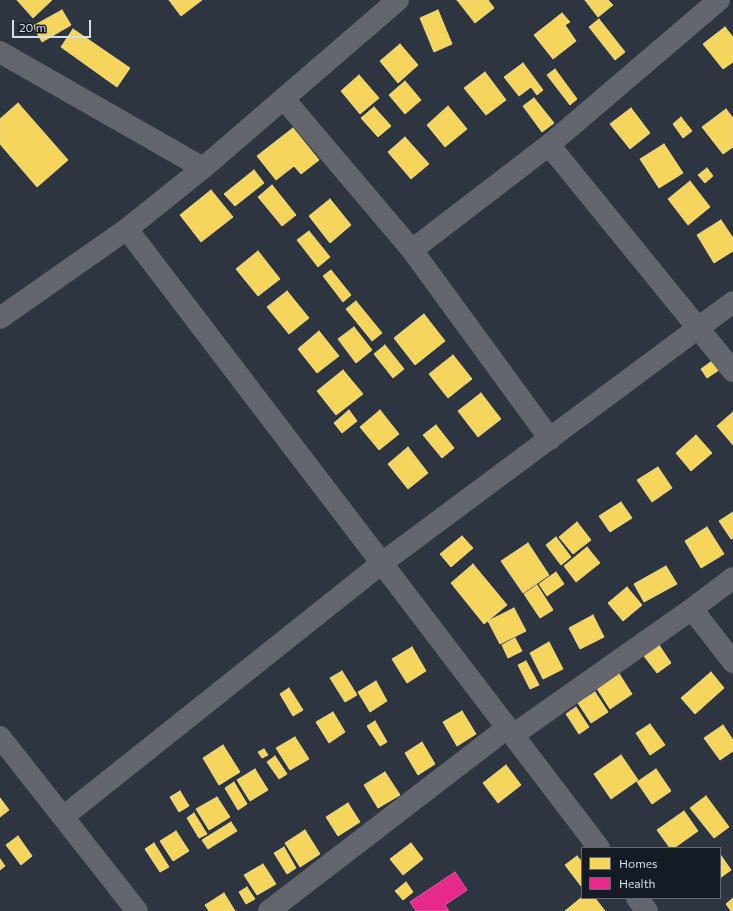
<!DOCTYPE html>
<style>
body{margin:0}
#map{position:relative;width:733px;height:911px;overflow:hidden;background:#2d3540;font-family:Commissioner,sans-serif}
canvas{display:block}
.legend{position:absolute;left:581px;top:847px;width:140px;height:52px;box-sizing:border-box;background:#141b25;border:1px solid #616974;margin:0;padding:5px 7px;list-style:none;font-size:12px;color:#d4deeb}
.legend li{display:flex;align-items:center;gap:8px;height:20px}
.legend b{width:20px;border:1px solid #616974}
.scale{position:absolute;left:12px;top:20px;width:79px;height:18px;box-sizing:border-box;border:2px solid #d4deeb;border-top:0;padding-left:5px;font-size:12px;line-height:14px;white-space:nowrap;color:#d4deeb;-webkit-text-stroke:3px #141b25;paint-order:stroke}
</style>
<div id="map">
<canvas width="733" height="911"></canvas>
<ul class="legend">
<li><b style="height:11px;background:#f6d55c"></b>Homes</li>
<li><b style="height:11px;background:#e7298a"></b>Health</li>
</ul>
<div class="scale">20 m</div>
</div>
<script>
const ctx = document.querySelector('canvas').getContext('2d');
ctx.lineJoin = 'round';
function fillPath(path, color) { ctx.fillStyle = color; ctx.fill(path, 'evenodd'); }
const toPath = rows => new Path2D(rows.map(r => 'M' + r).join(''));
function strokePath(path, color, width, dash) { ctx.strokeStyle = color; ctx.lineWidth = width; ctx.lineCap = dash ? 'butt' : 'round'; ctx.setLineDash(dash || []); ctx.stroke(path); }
const homes = toPath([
 [17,0,52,0,33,18,17,0],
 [169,0,202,0,181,16,169,0],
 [457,0,488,0,494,8,475,23,457,0],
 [585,0,608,0,613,5,598,17,585,0],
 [62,10,71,25,42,42,33,26,62,10],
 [438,10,452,44,434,52,420,18,438,10],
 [562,13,570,22,565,25,576,41,553,59,534,35,562,13],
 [599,19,625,52,615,60,589,27,599,19],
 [725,27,733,37,733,62,723,69,703,44,725,27],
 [73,29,130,68,117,87,61,47,73,29],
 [400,44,418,65,398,83,380,61,400,44],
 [523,63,543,90,537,95,531,87,519,96,504,77,523,63],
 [555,69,577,99,570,105,547,75,555,69],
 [485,72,506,100,486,115,464,88,485,72],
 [359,75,379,98,360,114,341,91,359,75],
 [405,81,421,100,405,114,389,95,405,81],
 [534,98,554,123,542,132,523,106,534,98],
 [18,103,68,160,37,187,0,144,0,119,18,103],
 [448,106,467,129,445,147,427,125,448,106],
 [374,107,391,126,378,137,361,118,374,107],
 [631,108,650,133,630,149,610,124,631,108],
 [726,109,733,118,733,147,723,154,702,127,726,109],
 [681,117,692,131,683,138,673,124,681,117],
 [293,128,319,160,301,174,294,166,276,180,257,156,293,128],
 [405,137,429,164,411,179,388,152,405,137],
 [664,144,683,173,659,188,640,159,664,144],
 [707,168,713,176,705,183,698,175,707,168],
 [254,170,264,183,235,206,224,194,254,170],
 [690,181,710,207,688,225,668,199,690,181],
 [272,185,296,215,282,226,258,197,272,185],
 [211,190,233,217,201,242,180,215,211,190],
 [330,199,351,225,330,243,309,216,330,199],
 [721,220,733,238,733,251,714,263,697,235,721,220],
 [309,231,330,257,318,267,297,240,309,231],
 [258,251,280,279,258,296,236,269,258,251],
 [331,270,351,295,343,302,323,276,331,270],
 [287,291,309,318,289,334,267,307,287,291],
 [356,301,382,333,372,341,346,309,356,301],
 [424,314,445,341,415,365,394,338,424,314],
 [354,327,372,350,356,363,338,339,354,327],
 [319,331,339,356,317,373,298,349,319,331],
 [385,345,404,369,393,378,374,354,385,345],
 [453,355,472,379,448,398,429,374,453,355],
 [712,361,719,370,707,378,701,369,712,361],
 [343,370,363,394,336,415,317,391,343,370],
 [481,393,501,419,478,437,458,411,481,393],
 [349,410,357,421,342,433,334,423,349,410],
 [380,410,399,434,379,450,360,427,380,410],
 [733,412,733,445,717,426,733,412],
 [436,425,454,448,442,458,423,435,436,425],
 [696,435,712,453,691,471,676,453,696,435],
 [408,447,428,473,408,489,388,464,408,447],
 [658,467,672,488,652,502,637,480,658,467],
 [621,502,632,518,610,532,599,516,621,502],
 [733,512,733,538,731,539,719,521,733,512],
 [577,522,591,540,573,554,559,537,577,522],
 [707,527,724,554,701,568,685,541,707,527],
 [462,536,473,548,451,567,440,554,462,536],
 [556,537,571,557,561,565,546,545,556,537],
 [528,543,549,575,523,593,501,561,528,543],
 [587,547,600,563,576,582,564,566,587,547],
 [473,564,507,605,484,624,451,583,473,564],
 [666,566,677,584,644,602,634,584,666,566],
 [556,572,564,584,547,596,539,584,556,572],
 [537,585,553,610,540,618,524,594,537,585],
 [627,587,642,605,623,621,608,603,627,587],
 [514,608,526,631,500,644,488,621,514,608],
 [593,615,604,637,580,649,569,628,593,615],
 [515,638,522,651,508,658,502,645,515,638],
 [549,642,563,669,543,679,530,653,549,642],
 [659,645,671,663,657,673,644,656,659,645],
 [412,647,426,671,407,683,392,659,412,647],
 [526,661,539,685,530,689,518,665,526,661],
 [342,671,357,695,345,702,330,678,342,671],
 [618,672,632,694,610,709,596,687,618,672],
 [711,672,724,688,695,714,681,698,711,672],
 [376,681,387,701,370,712,358,692,376,681],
 [289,688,303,710,293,716,280,694,289,688],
 [595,692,608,712,591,723,578,703,595,692],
 [576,707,589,727,579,734,566,714,576,707],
 [462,711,476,734,457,746,443,722,462,711],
 [333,712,345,732,329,743,316,722,333,712],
 [375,721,387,742,380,746,367,726,375,721],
 [650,724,665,745,650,755,636,733,650,724],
 [723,725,733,740,733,751,720,760,704,738,723,725],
 [295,737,309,759,290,770,276,748,295,737],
 [422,742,435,764,418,775,405,753,422,742],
 [223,745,240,772,219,785,203,758,223,745],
 [264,749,268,755,262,758,258,752,264,749],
 [621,755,638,780,611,799,594,774,621,755],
 [275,756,287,774,279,779,267,762,275,756],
 [506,765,521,785,498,803,483,783,506,765],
 [255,769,268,790,250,801,237,780,255,769],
 [656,769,671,791,652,804,637,782,656,769],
 [385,772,400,795,378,808,364,785,385,772],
 [234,782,247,804,238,810,225,788,234,782],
 [180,791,189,806,179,812,170,797,180,791],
 [706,796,729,827,714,838,690,808,706,796],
 [217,797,230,817,209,830,196,809,217,797],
 [0,798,9,810,0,817,0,798],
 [348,803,360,822,338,836,326,817,348,803],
 [684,811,698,831,674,848,670,848,657,830,684,811],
 [194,813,207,834,199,838,187,818,194,813],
 [231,822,237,831,208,849,202,840,231,822],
 [305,830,320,854,300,867,285,843,305,830],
 [176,831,189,851,173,861,160,841,176,831],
 [18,836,32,856,21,865,6,845,18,836],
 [154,843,169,867,160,872,145,849,154,843],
 [411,843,423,859,403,875,390,859,411,843],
 [284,847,296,868,287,874,274,853,284,847],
 [720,854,731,870,720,878,720,854],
 [577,856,582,862,581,886,565,865,577,856],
 [0,859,5,866,0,870,0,859],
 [263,864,276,884,257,895,244,875,263,864],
 [406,882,413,892,403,900,395,891,406,882],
 [247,887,255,899,246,904,239,892,247,887],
 [224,893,235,911,209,911,205,905,224,893],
 [582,897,595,898,605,911,565,911,582,897],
 [733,898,733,911,731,911,726,904,733,898]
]);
const health = toPath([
 [455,872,467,890,445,905,449,911,416,911,410,902,455,872]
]);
const minor = toPath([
 [0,52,203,168],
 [284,99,412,250,550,439],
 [549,145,733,371],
 [127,229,599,848],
 [412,250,549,145,719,0],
 [0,318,127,229,203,168,398,0],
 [692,609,733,662],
 [513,735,692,609,733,578],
 [0,737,137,911],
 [63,817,382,563,733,302],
 [637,898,647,911],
 [269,911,507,728]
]);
fillPath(homes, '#f6d55c');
strokePath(homes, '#ecd887', 1);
fillPath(health, '#e7298a');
strokePath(health, '#e15fa7', 1);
strokePath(minor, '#63666c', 22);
</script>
